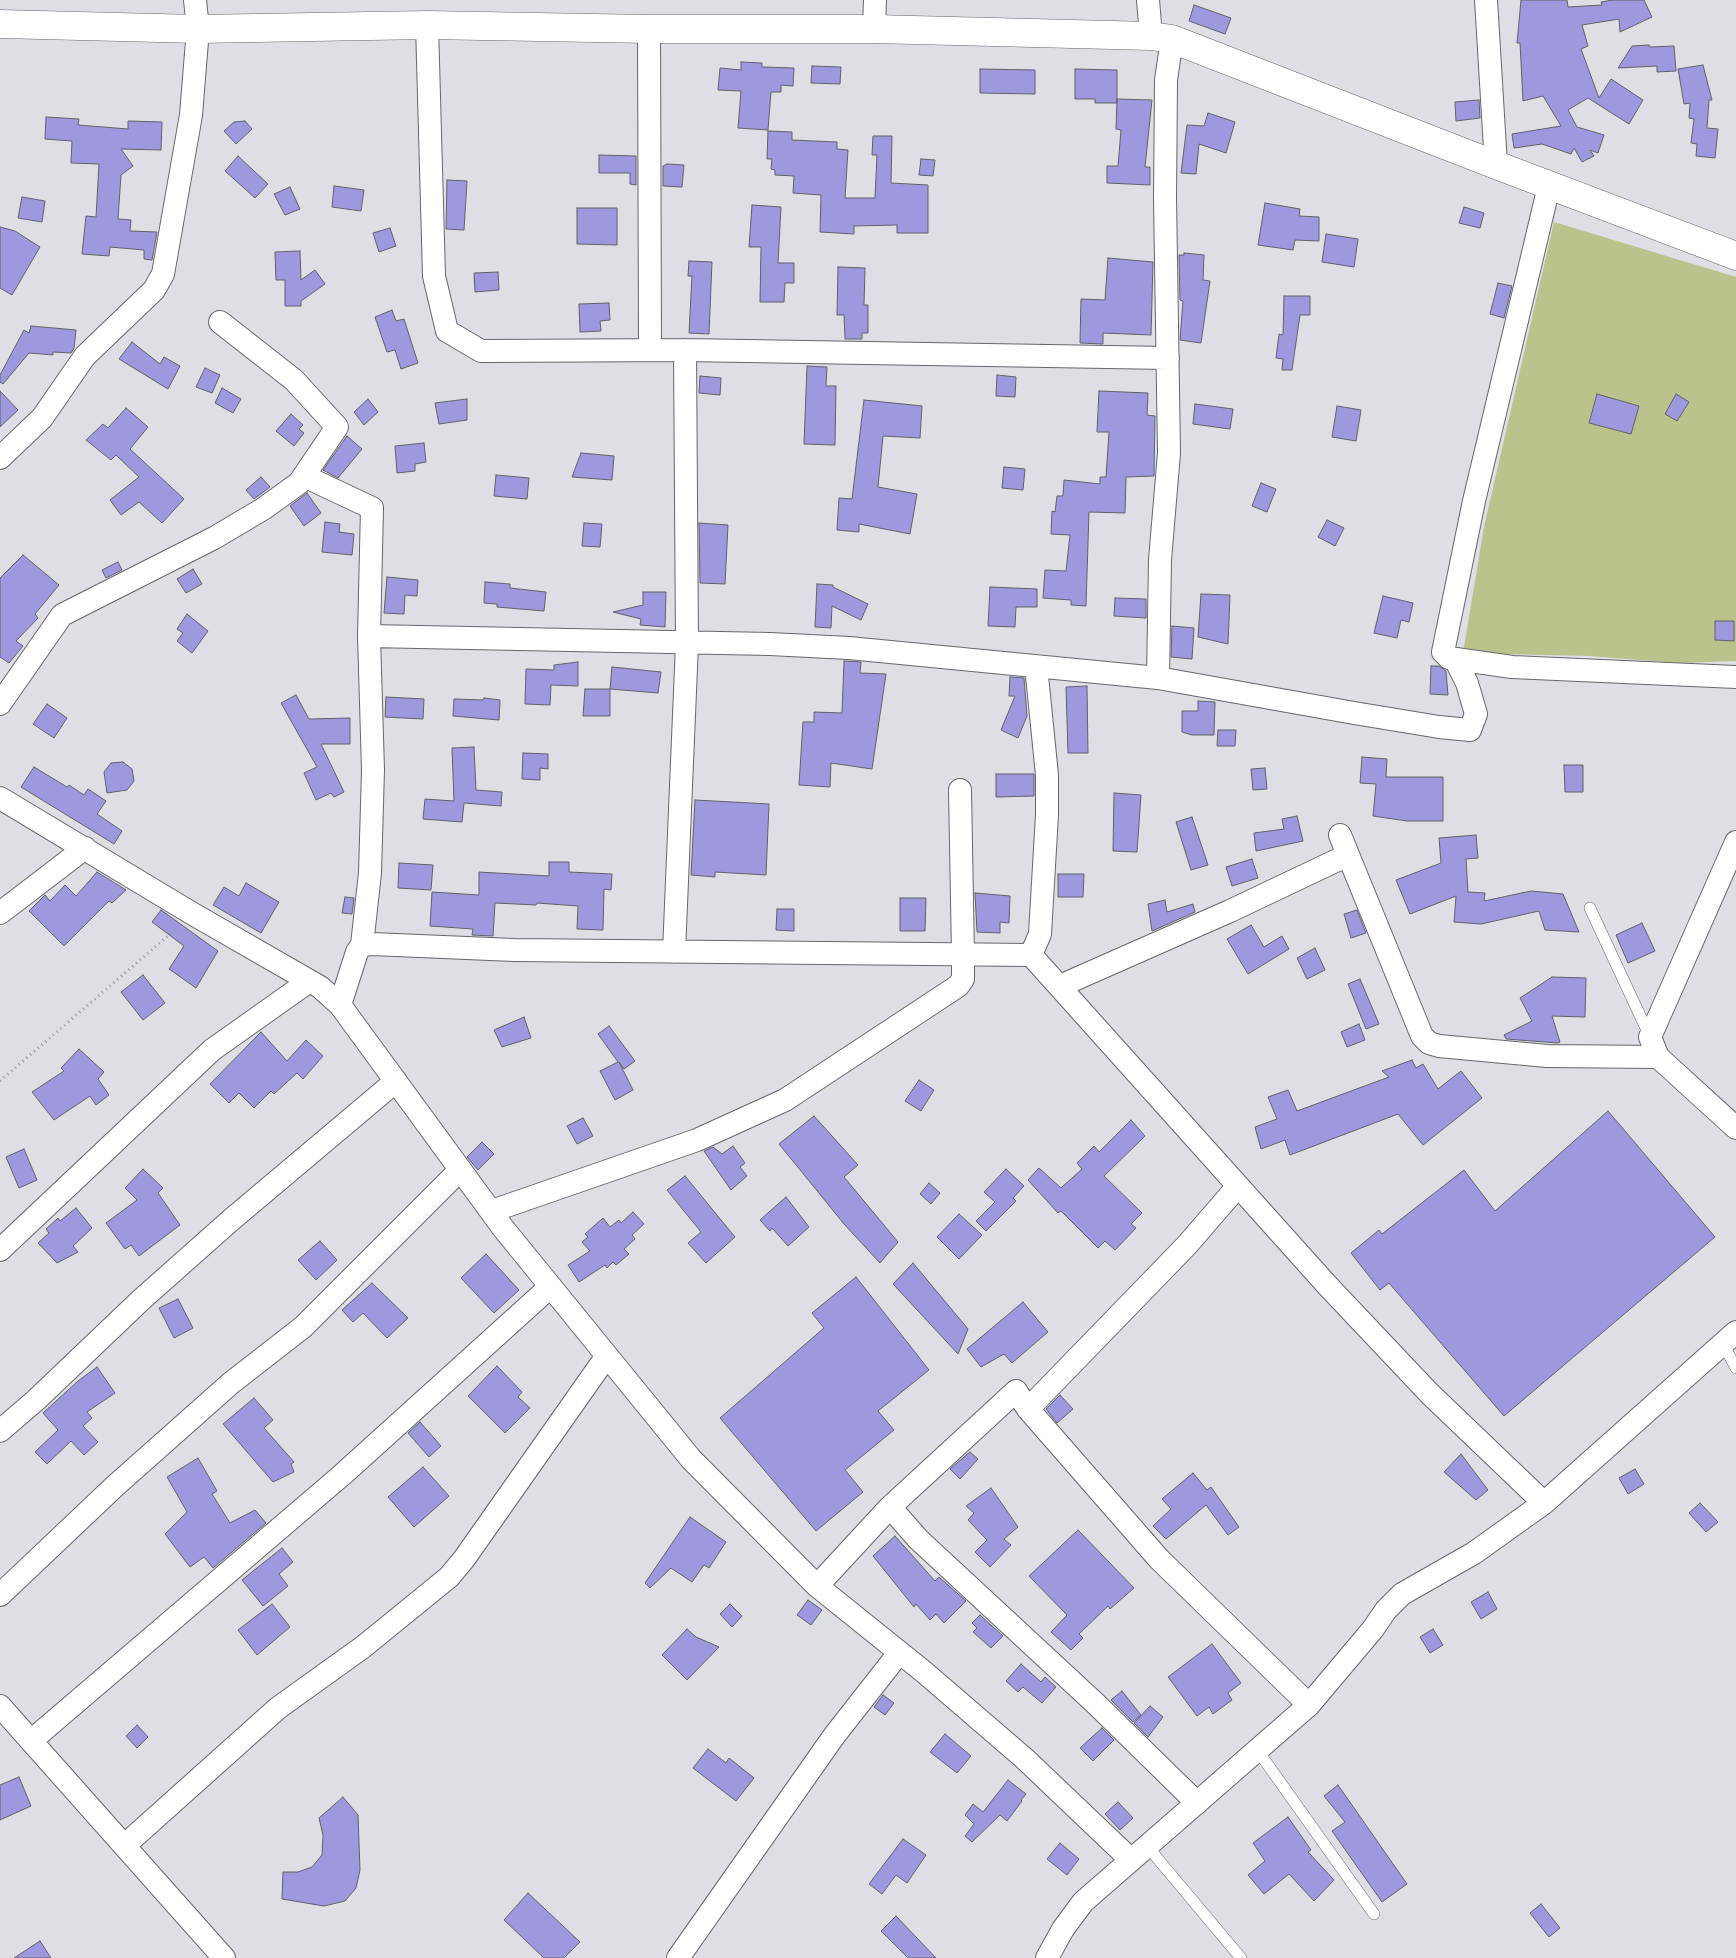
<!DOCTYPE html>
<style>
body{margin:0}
canvas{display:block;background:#dedee5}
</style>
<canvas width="1736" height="1958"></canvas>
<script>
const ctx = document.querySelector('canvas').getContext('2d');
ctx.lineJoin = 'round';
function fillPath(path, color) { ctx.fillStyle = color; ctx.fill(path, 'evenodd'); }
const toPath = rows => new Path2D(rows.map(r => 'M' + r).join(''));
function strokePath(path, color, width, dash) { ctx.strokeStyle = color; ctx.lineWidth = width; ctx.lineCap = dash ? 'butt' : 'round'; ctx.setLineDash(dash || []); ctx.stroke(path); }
const green = toPath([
 [1554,222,1736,277,1736,661,1678,663,1589,656,1463,653,1484,527]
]);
const building = toPath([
 [1521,0,1567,0,1568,7,1602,5,1601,2,1613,0,1644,0,1652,17,1620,32,1619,19,1582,25,1588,46,1581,49,1599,98,1611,79,1643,100,1629,124,1588,98,1568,110,1577,127,1604,135,1598,153,1590,150,1594,156,1582,162,1574,148,1571,154,1542,144,1514,148,1512,134,1561,126,1543,96,1523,101,1520,43,1517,43,1521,0],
 [1194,5,1231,18,1225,34,1189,21,1194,5],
 [1649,45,1650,47,1674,46,1676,71,1657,72,1657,66,1618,68,1632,46,1649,45],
 [741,62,762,63,762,67,794,68,793,86,781,85,781,92,771,92,768,130,738,128,741,91,718,90,720,68,741,70,741,62],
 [1703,65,1712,100,1709,100,1707,128,1718,129,1715,158,1696,156,1697,144,1691,143,1694,119,1689,118,1690,103,1684,104,1678,69,1703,65],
 [812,66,841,67,840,84,811,83,812,66],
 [980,69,1035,70,1035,94,980,93,980,69],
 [1075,69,1117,70,1117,103,1095,103,1095,99,1075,99,1075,69],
 [1117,99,1152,100,1145,167,1150,167,1150,185,1107,183,1107,166,1118,166,1121,130,1116,129,1117,99],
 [1479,100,1480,118,1456,121,1455,102,1479,100],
 [1208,113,1235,122,1226,153,1199,144,1196,174,1181,173,1187,125,1204,126,1208,113],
 [46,117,79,119,78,125,128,129,128,121,162,122,161,150,121,149,133,166,121,175,118,219,131,220,130,231,157,232,152,260,144,259,144,250,110,247,109,256,82,254,86,216,96,217,99,164,71,163,72,141,45,139,46,117],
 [245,121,252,129,236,144,224,131,234,122,245,121],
 [768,131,792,132,792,140,837,142,837,149,848,150,845,198,875,198,877,155,872,155,873,136,892,136,891,183,928,185,928,233,897,233,897,225,854,226,854,234,820,232,821,195,793,193,794,176,775,175,775,170,771,169,772,159,767,159,768,131],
 [599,155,636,156,636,185,630,184,630,173,599,173,599,155],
 [238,156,268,184,255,198,225,171,238,156],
 [921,159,935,160,933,176,919,175,921,159],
 [667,164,684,165,682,187,663,186,663,166,667,164],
 [447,180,467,181,464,230,446,229,447,180],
 [334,186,364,190,361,211,332,207,334,186],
 [290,187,300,209,285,215,274,194,290,187],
 [22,197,45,201,42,222,18,218,22,197],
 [1265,203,1300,209,1299,216,1319,217,1319,241,1295,240,1293,250,1258,245,1265,203],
 [752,205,781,207,778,263,794,263,794,283,785,283,784,302,760,302,761,247,749,247,752,205],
 [1464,207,1484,213,1480,228,1459,223,1464,207],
 [577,208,617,208,617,245,577,244,577,208],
 [0,227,15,231,40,247,12,295,0,288,0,227],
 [390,228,396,246,379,252,373,233,390,228],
 [1326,234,1358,239,1354,267,1322,262,1326,234],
 [300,251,301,280,315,270,325,284,301,301,301,306,285,306,285,280,276,280,275,252,300,251],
 [1184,253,1204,255,1203,280,1210,281,1201,343,1180,340,1183,301,1180,300,1179,255,1184,255,1184,253],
 [1108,258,1153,262,1151,335,1103,333,1103,344,1080,343,1081,299,1105,300,1108,258],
 [689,261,712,262,709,334,689,333,692,276,688,276,689,261],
 [838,267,865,268,864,305,868,305,868,333,862,333,862,339,845,339,844,315,837,315,838,267],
 [498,272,499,290,475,292,474,273,498,272],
 [1498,283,1512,286,1504,318,1490,314,1498,283],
 [1284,296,1310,296,1310,315,1300,315,1292,370,1282,370,1283,359,1276,358,1279,334,1283,335,1284,296],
 [609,303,610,320,600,321,601,331,580,332,579,304,609,303],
 [392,310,396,321,404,319,418,363,401,369,395,350,387,352,375,317,392,310],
 [31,326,76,330,74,348,71,353,53,352,53,355,29,353,3,384,0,382,0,375,24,330,29,333,31,326],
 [132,342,160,364,164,357,180,366,168,389,119,359,132,342],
 [807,366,827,367,826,386,836,386,835,445,804,444,807,366],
 [205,368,220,375,212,393,196,387,205,368],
 [997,375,1016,377,1015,397,996,396,997,375],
 [700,376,721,378,720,395,699,393,700,376],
 [222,388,241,399,233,413,215,403,222,388],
 [0,391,18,410,0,427,0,391],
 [1099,391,1148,393,1147,415,1155,416,1154,476,1126,477,1125,513,1089,512,1086,606,1071,605,1071,600,1043,598,1045,570,1066,571,1070,535,1051,534,1052,511,1055,512,1057,496,1063,496,1064,480,1100,484,1100,477,1106,477,1109,432,1097,432,1099,391],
 [1597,394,1639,406,1631,434,1589,423,1597,394],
 [1676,394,1689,402,1677,421,1665,414,1676,394],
 [368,399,378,412,364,425,354,412,368,399],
 [467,399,467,420,439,424,435,403,467,399],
 [864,400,922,406,920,438,883,436,878,487,917,494,910,534,859,524,859,532,837,530,839,498,852,499,864,400],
 [1195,404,1233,409,1230,429,1193,424,1195,404],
 [1337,406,1361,410,1356,441,1332,437,1337,406],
 [126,408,148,427,130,449,184,499,162,523,139,502,121,515,110,500,139,477,116,455,111,460,86,440,103,424,108,428,126,408],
 [291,414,303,425,299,429,304,433,294,446,276,431,291,414],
 [347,436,362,449,338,478,323,470,347,436],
 [424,443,426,462,415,464,415,471,397,473,395,446,424,443],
 [581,453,614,456,612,480,572,477,581,453],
 [1004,467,1025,469,1023,490,1002,488,1004,467],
 [496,475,529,478,527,499,494,496,496,475],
 [261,477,270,487,254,499,246,490,261,477],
 [1261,483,1276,489,1267,512,1252,506,1261,483],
 [307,493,321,513,304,526,290,506,307,493],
 [1327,520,1344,528,1335,546,1318,537,1327,520],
 [325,522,340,524,339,532,354,534,352,555,322,552,325,522],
 [584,523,602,524,600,547,582,546,584,523],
 [699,523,728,525,725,584,700,583,699,523],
 [23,555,59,585,35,614,38,618,16,641,23,646,9,663,0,657,0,578,23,555],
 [118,562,122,570,106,578,102,570,118,562],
 [193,569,202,584,186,593,177,579,193,569],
 [387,577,418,580,417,596,405,595,404,614,384,613,387,577],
 [485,582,510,584,510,588,546,592,544,611,497,607,497,604,484,603,485,582],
 [817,584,833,585,833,587,868,604,861,620,832,606,831,628,815,627,817,584],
 [990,587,1037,589,1037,607,1016,607,1015,627,988,626,990,587],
 [643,592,666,592,665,627,640,625,641,619,613,612,643,605,643,592],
 [1201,594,1230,595,1228,644,1198,637,1201,594],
 [1383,596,1413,603,1409,622,1401,620,1397,638,1374,633,1383,596],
 [1115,598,1146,599,1146,618,1114,616,1115,598],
 [187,614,208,631,192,653,177,641,183,633,177,629,187,614],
 [1715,621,1734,621,1734,641,1715,640,1715,621],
 [1172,626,1194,628,1192,659,1171,657,1172,626],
 [844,661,861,662,860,673,886,674,872,769,831,763,830,787,799,785,803,722,814,722,814,712,842,713,844,661],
 [578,662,578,686,551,685,550,705,525,704,526,669,554,670,554,665,578,662],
 [1431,666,1439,666,1446,671,1448,695,1430,694,1431,666],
 [612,667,661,672,658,693,610,689,612,667],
 [1010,677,1024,678,1027,716,1018,738,1001,730,1015,696,1009,696,1010,677],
 [1087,686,1088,753,1068,753,1066,687,1087,686],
 [585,689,610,689,610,716,583,716,585,689],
 [296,695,309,719,350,718,350,744,321,744,344,792,334,797,331,793,316,800,304,773,317,767,281,703,296,695],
 [386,697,424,699,423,719,385,717,386,697],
 [484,698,500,700,499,720,453,716,454,699,483,700,484,698],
 [1198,701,1215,702,1214,735,1192,735,1182,732,1182,711,1198,711,1198,701],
 [47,704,67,718,54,738,33,724,47,704],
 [1218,730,1236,730,1235,746,1217,746,1218,730],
 [474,747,476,790,502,792,501,806,464,803,462,822,423,819,425,799,454,801,452,748,474,747],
 [523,753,548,754,548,769,540,768,540,780,522,779,523,753],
 [1362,757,1387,759,1386,777,1443,777,1443,821,1407,821,1373,816,1376,784,1360,783,1362,757],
 [123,762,132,769,134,781,127,790,107,793,104,772,111,763,123,762],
 [1564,765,1583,765,1583,792,1565,792,1564,765],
 [34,767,67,787,69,785,84,795,88,789,106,801,97,814,122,831,114,844,21,787,34,767],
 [1265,768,1267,789,1253,790,1251,769,1265,768],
 [996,774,1034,774,1034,796,996,797,996,774],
 [1114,793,1141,795,1137,852,1113,851,1114,793],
 [695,800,769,804,766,875,715,872,715,877,691,875,695,800],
 [1297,816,1303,841,1256,851,1254,833,1284,829,1282,819,1297,816],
 [1192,817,1208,865,1191,870,1176,822,1192,817],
 [1476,835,1478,858,1466,859,1468,892,1485,893,1484,901,1531,891,1563,894,1579,932,1545,930,1539,911,1481,924,1454,922,1456,896,1410,914,1396,880,1441,863,1439,838,1476,835],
 [1252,859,1258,878,1232,886,1226,867,1252,859],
 [549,862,569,862,569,872,612,874,611,890,604,889,603,930,577,929,578,906,537,903,536,905,495,903,493,936,472,935,473,929,430,926,432,892,479,895,479,872,549,876,549,862],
 [399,863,433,865,431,890,398,888,399,863],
 [97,872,126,890,112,903,109,901,64,946,29,911,45,895,50,901,65,885,76,896,97,872],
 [1058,874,1084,874,1083,897,1058,897,1058,874],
 [246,883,279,902,261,933,213,905,224,887,239,896,246,883],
 [975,893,1010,896,1009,923,1000,922,1000,933,977,932,975,893],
 [345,897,354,898,352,914,342,913,345,897],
 [900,898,926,898,925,931,900,931,900,898],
 [1165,900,1167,912,1193,904,1195,912,1152,931,1148,904,1165,900],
 [777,909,794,909,794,931,776,930,777,909],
 [161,910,218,951,196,988,169,969,184,946,152,922,161,910],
 [1357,910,1366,933,1351,938,1344,914,1357,910],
 [1642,923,1655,951,1628,963,1616,935,1642,923],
 [1251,925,1264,947,1282,936,1289,949,1248,974,1227,939,1251,925],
 [1315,948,1325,970,1307,979,1297,958,1315,948],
 [143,975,165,1003,143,1020,121,992,143,975],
 [1552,977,1586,978,1585,1017,1552,1016,1560,1042,1558,1043,1506,1039,1504,1035,1532,1021,1520,998,1552,977],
 [1360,979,1379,1024,1366,1029,1348,984,1360,979],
 [524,1017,531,1038,502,1047,494,1030,524,1017],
 [1359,1024,1365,1040,1347,1047,1341,1032,1359,1024],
 [609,1026,635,1061,624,1069,619,1062,633,1090,615,1100,600,1071,618,1062,598,1034,609,1026],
 [261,1032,287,1061,306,1040,323,1056,303,1079,297,1073,274,1094,271,1091,254,1108,239,1093,229,1103,210,1084,261,1032],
 [79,1049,104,1072,98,1079,109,1095,96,1105,90,1096,54,1120,32,1092,64,1071,61,1068,79,1049],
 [1412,1060,1416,1068,1423,1064,1438,1089,1461,1071,1482,1098,1423,1145,1398,1114,1290,1155,1285,1140,1261,1149,1255,1127,1277,1119,1268,1097,1288,1090,1297,1111,1389,1077,1382,1071,1412,1060],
 [919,1080,934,1090,921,1111,905,1101,919,1080],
 [1608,1111,1715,1237,1504,1416,1389,1283,1380,1290,1351,1253,1379,1230,1382,1234,1464,1170,1495,1211,1608,1111],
 [814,1116,858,1165,844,1177,898,1242,880,1263,844,1224,779,1144,814,1116],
 [583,1118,593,1136,577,1144,567,1126,583,1118],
 [1131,1120,1145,1136,1104,1176,1142,1213,1131,1224,1136,1228,1115,1250,1105,1241,1098,1248,1061,1211,1058,1213,1028,1180,1039,1168,1061,1188,1082,1169,1077,1163,1094,1146,1099,1152,1131,1120],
 [482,1142,494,1154,478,1170,467,1157,482,1142],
 [733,1146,745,1163,740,1167,747,1176,731,1190,704,1151,713,1147,722,1154,733,1146],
 [24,1149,37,1180,19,1188,6,1157,24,1149],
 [143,1169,163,1188,158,1193,180,1225,139,1256,131,1245,125,1249,106,1223,137,1200,125,1188,143,1169],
 [1006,1169,1024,1186,1013,1198,1016,1201,986,1231,976,1221,995,1202,984,1192,1006,1169],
 [685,1176,735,1237,706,1263,688,1243,701,1232,667,1190,685,1176],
 [929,1183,940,1193,931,1204,920,1194,929,1183],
 [786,1197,809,1227,788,1246,772,1228,770,1231,760,1220,786,1197],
 [76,1208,92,1228,73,1246,78,1252,57,1263,38,1243,49,1233,46,1229,58,1218,60,1221,76,1208],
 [633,1212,644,1224,632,1235,635,1239,624,1249,629,1254,616,1265,613,1262,607,1268,605,1265,579,1282,568,1265,590,1251,582,1242,588,1237,585,1234,603,1218,610,1227,619,1220,621,1223,633,1212],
 [959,1214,982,1235,959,1259,937,1237,959,1214],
 [320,1241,337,1260,316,1280,298,1260,320,1241],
 [486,1254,519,1290,494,1313,461,1278,486,1254],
 [913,1263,968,1329,958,1354,893,1284,913,1263],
 [856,1277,929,1370,878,1411,894,1430,845,1470,863,1492,816,1531,720,1418,824,1328,812,1313,856,1277],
 [372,1283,408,1318,387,1338,363,1313,353,1322,342,1310,372,1283],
 [178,1299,193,1328,174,1338,159,1308,178,1299],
 [1023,1302,1048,1332,1012,1363,1004,1354,981,1367,967,1349,1023,1302],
 [497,1366,522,1392,518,1397,530,1408,505,1433,468,1396,497,1366],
 [97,1367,115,1393,87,1412,92,1418,83,1426,98,1442,84,1455,71,1441,47,1464,35,1452,58,1430,43,1413,78,1381,97,1367],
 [1060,1395,1073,1409,1057,1423,1046,1409,1060,1395],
 [254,1398,273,1420,264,1428,294,1462,291,1464,294,1472,273,1482,223,1424,254,1398],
 [420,1422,441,1446,429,1457,408,1433,420,1422],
 [970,1452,978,1459,960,1479,950,1469,970,1452],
 [1461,1454,1488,1490,1476,1500,1444,1472,1461,1454],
 [198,1458,217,1491,212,1494,230,1523,255,1510,266,1523,213,1568,204,1557,190,1567,165,1534,187,1512,167,1477,198,1458],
 [423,1467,449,1496,414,1527,388,1497,423,1467],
 [1635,1469,1644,1484,1628,1494,1619,1478,1635,1469],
 [1193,1473,1207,1490,1211,1487,1239,1527,1228,1535,1206,1505,1166,1539,1153,1526,1171,1509,1162,1499,1193,1473],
 [991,1488,1018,1527,1004,1539,1011,1545,990,1567,975,1552,987,1540,968,1520,974,1513,966,1506,991,1488],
 [1700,1503,1718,1522,1706,1532,1689,1513,1700,1503],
 [690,1517,726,1542,709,1568,704,1565,692,1582,671,1568,650,1588,645,1583,690,1517],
 [1078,1530,1134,1588,1110,1609,1108,1606,1079,1634,1083,1638,1071,1650,1051,1632,1067,1615,1029,1576,1078,1530],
 [895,1536,935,1581,939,1577,966,1601,944,1623,936,1614,930,1620,916,1604,914,1607,873,1556,895,1536],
 [282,1548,293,1562,279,1574,288,1586,263,1606,242,1580,282,1548],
 [1488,1592,1497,1609,1481,1619,1471,1602,1488,1592],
 [808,1600,822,1610,811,1625,797,1615,808,1600],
 [272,1604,290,1627,257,1655,238,1630,272,1604],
 [730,1604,742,1616,732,1627,720,1614,730,1604],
 [980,1615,1003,1636,991,1648,973,1632,977,1628,972,1623,980,1615],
 [687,1629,696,1637,719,1647,687,1680,662,1655,687,1629],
 [1433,1629,1443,1645,1430,1653,1420,1637,1433,1629],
 [1212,1644,1241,1683,1228,1693,1232,1700,1213,1714,1209,1707,1197,1716,1168,1677,1212,1644],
 [1021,1664,1041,1682,1045,1677,1056,1687,1042,1703,1023,1687,1018,1692,1006,1681,1021,1664],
 [1122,1691,1141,1715,1133,1722,1111,1700,1122,1691],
 [883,1695,894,1703,885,1715,874,1707,883,1695],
 [1150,1706,1163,1717,1148,1737,1134,1723,1150,1706],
 [137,1725,148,1737,137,1748,126,1736,137,1725],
 [1102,1728,1114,1740,1093,1761,1080,1748,1102,1728],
 [945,1734,971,1756,957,1773,930,1752,945,1734],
 [708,1749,726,1763,729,1758,754,1778,736,1801,693,1768,708,1749],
 [19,1777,31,1806,0,1820,0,1785,19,1777],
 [1008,1780,1026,1794,1021,1800,1022,1801,1007,1821,1000,1815,972,1842,965,1836,974,1824,965,1815,973,1804,983,1812,1008,1780],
 [1338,1785,1407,1884,1382,1902,1332,1831,1345,1822,1324,1796,1338,1785],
 [343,1797,358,1815,360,1870,356,1888,345,1901,324,1906,282,1899,283,1872,298,1872,312,1867,322,1855,323,1835,319,1818,343,1797],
 [1118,1802,1133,1818,1120,1830,1105,1814,1118,1802],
 [1288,1817,1311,1850,1308,1852,1334,1880,1314,1901,1289,1874,1264,1894,1248,1875,1265,1861,1253,1843,1288,1817],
 [903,1839,926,1855,907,1883,896,1875,882,1894,869,1884,903,1839],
 [1060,1843,1079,1859,1067,1875,1047,1859,1060,1843],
 [528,1893,580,1942,564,1958,544,1958,504,1920,528,1893],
 [1541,1904,1560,1928,1549,1937,1530,1913,1541,1904],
 [896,1916,936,1958,908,1958,881,1931,896,1916],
 [40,1941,51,1958,14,1958,40,1941]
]);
const path = toPath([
 [0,1081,177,928]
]);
const service = toPath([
 [1590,908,1650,1037],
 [1723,1344,1736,1368],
 [1258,1751,1374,1914],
 [1147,1846,1241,1958]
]);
const minor = toPath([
 [1148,0,1151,36],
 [1486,0,1496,165],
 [427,25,434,276,447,331,481,351,685,350,1168,358],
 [649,29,650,350],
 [874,29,875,0],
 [1549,186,1474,501,1443,652,1449,658,1512,667,1736,677],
 [0,458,42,418,85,356,154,290,163,274,191,115,198,29,195,0],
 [304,476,372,508,369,636,373,770,370,873,362,945],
 [369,636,770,644,849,648,1158,678,1160,560,1169,453,1165,198,1166,80,1172,39],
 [1158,678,1354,713,1439,727,1470,730,1476,714,1467,683,1455,659],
 [0,704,62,615,214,538,263,509,299,483,337,427,294,380,220,322],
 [0,798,193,914,320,987,340,1005,503,1228,691,1459,817,1586,924,1672,1025,1759,1130,1859],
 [1340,835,1422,1036,1429,1043,1439,1046,1547,1056,1658,1057],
 [1736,842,1650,1037,1658,1057,1736,1128],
 [0,913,85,848],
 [674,952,687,644,685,350],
 [1031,955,1040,934,1047,815,1047,775,1036,666],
 [1060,986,1230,911,1348,855],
 [340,1005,357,952,362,945,372,944,514,950,1031,955,1327,1285,1430,1394,1544,1503],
 [492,1211,697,1140,785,1100,958,986,963,979,963,955,960,790],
 [0,1250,212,1050,308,982],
 [1028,1409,1187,1245,1238,1186],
 [0,1431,36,1400,142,1299,231,1220,396,1081],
 [890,1507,918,1539,1096,1704,1197,1803],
 [817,1586,890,1507,1016,1391,1028,1409,1159,1559,1309,1705],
 [0,1595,115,1486,231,1383,303,1327,460,1170],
 [0,1706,224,1958],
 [32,1740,342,1475,550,1287],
 [125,1845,278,1708,363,1647,449,1577,464,1559,606,1357],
 [678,1958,834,1736,899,1653],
 [1047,1958,1063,1929,1083,1902,1309,1705,1373,1629,1386,1610,1402,1594,1474,1553,1544,1503,1736,1332]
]);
const tertiary = toPath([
 [0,24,198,29,427,25,649,29,874,29,1151,36,1172,39,1496,165,1736,256]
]);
fillPath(green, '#bcc28b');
fillPath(building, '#9e99de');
strokePath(building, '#616167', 1);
strokePath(service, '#67666d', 12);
strokePath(minor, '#67666d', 24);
strokePath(tertiary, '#67666d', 29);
strokePath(path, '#939399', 3, [1, 4]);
strokePath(service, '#fff', 11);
strokePath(minor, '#fff', 22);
strokePath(tertiary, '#fff', 28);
</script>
